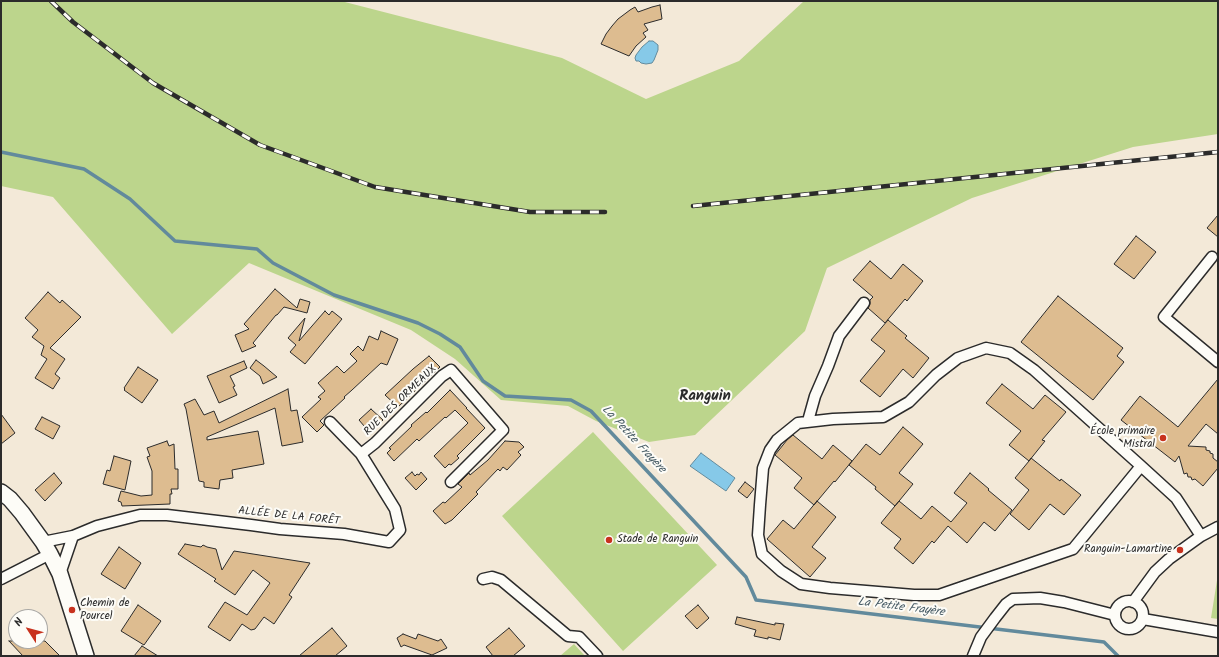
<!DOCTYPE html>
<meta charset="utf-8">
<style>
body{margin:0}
#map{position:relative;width:1219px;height:657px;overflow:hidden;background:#f3e9d8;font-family:Kalam,sans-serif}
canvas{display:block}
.frame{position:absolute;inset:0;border:2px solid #2b2b2b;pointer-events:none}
.north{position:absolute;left:8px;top:609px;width:40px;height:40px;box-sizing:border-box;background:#fdfcf7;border:1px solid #a9a8a5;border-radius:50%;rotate:306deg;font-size:11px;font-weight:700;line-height:16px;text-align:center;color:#2b2b2b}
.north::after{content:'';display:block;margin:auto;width:14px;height:18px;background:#c8321e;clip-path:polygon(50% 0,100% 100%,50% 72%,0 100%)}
</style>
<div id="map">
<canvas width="1219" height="657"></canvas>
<div class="frame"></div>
<div class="north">N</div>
</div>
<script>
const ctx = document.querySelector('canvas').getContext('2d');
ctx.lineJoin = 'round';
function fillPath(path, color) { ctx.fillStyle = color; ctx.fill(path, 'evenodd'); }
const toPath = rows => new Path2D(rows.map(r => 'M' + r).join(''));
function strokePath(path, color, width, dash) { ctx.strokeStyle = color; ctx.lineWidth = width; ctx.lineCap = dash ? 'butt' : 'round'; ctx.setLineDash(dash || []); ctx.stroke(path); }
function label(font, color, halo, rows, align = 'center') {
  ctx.font = font + ' Kalam,sans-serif'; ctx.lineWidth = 4; ctx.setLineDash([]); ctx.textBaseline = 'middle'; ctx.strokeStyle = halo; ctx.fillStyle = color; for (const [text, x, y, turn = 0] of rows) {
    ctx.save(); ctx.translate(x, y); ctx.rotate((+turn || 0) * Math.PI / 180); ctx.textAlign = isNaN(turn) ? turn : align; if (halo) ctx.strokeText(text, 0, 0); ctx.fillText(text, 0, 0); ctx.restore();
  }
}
const green = toPath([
 [1,1,341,1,562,58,646,99,739,61,804,1,1218,1,1218,134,1133,147,972,198,827,268,805,331,695,435,649,442,596,421,568,406,501,400,455,359,411,330,249,263,172,334,53,197,1,186],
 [593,432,717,565,623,651,502,516],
 [1218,574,1218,619,1211,618],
 [574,644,585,656,560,656]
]);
const water = toPath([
 [649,41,653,41,658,45,658,50,654,60,652,63,646,64,641,63,639,61,636,61,635,58,636,55,642,47,649,41],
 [701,453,735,478,726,491,690,466,701,453]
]);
const stream = toPath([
 [1,152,84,169,130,199,175,241,257,249,273,263,334,295,418,323,440,334,460,347,483,381,505,396,571,400,591,411,746,577,756,600,1104,642,1118,656]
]);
const building = toPath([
 [660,5,662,19,644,24,648,30,643,33,646,37,636,46,629,56,601,44,606,34,612,26,618,19,630,10,635,7,638,12,652,7,660,5],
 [1218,215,1218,237,1207,228,1218,215],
 [1136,236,1156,252,1134,279,1114,264,1136,236],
 [870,261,891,279,903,264,923,281,907,301,905,299,885,323,868,308,870,304,870,300,873,297,853,280,870,261],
 [275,289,297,308,300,299,310,302,307,313,284,307,277,315,276,315,253,343,256,346,242,352,235,335,249,329,244,324,275,289],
 [48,292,60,303,62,300,81,317,50,348,65,359,55,374,60,378,53,389,35,378,47,359,41,355,44,346,32,337,38,330,25,318,48,292],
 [1058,296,1123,348,1117,356,1124,362,1093,400,1021,342,1058,296],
 [325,311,329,315,332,311,342,319,305,364,290,352,296,345,288,338,305,318,299,341,325,311],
 [888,320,907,336,905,338,929,358,913,378,903,369,880,397,860,381,885,351,871,340,888,320],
 [381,331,398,339,387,365,381,363,352,390,344,397,345,398,320,421,324,425,317,432,302,417,321,399,318,397,325,391,318,383,337,366,344,373,357,361,350,354,358,346,363,351,369,336,378,340,381,331],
 [429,356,440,367,398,407,385,395,413,369,429,356],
 [256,360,264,366,277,377,263,384,260,376,250,368,256,360],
 [244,361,247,368,230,376,235,386,233,387,237,395,219,403,207,376,244,361],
 [138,367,158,380,142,403,124,390,125,389,124,388,138,367],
 [1218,379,1218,434,1206,424,1188,446,1206,447,1206,450,1210,451,1210,453,1213,454,1213,458,1218,462,1218,468,1203,486,1195,479,1192,480,1191,477,1188,477,1187,473,1184,474,1179,456,1175,462,1121,420,1140,396,1178,427,1218,379],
 [1002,384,1033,409,1045,395,1066,412,1042,440,1045,441,1029,461,1031,458,1060,481,1061,479,1081,495,1064,515,1050,504,1029,530,1010,514,1029,490,1015,478,1029,461,1009,445,1021,431,986,403,1002,384],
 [288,389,291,411,297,410,303,442,282,446,275,408,207,437,207,440,258,431,264,464,232,470,233,478,220,480,219,489,204,487,204,482,199,481,186,409,184,404,195,399,204,415,214,411,219,423,288,389],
 [450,390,467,408,466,408,485,428,457,456,459,458,451,465,449,464,445,468,434,456,468,423,455,410,446,418,445,417,419,441,417,439,394,461,387,453,391,449,389,448,412,426,411,425,426,412,427,413,450,390],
 [371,409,383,420,370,433,359,420,371,409],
 [1,414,15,433,1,444,1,414],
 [42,417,60,426,53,439,35,429,42,417],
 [903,427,923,444,899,473,913,484,895,506,875,489,876,487,849,465,866,444,880,455,903,427],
 [793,435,822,459,833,445,852,461,835,482,834,481,814,505,794,488,802,478,775,455,787,440,793,435],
 [167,441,169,446,174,444,175,469,178,469,178,489,171,489,172,494,170,494,170,504,122,506,121,502,118,501,121,491,141,496,152,495,152,471,147,457,150,456,147,448,167,441],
 [505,441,519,442,524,447,518,452,521,455,507,470,503,467,500,471,498,469,476,492,478,494,452,520,445,524,433,511,443,502,445,503,462,487,458,484,469,473,470,475,488,460,505,441],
 [114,456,131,461,125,490,103,484,107,470,110,471,114,456],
 [412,472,415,476,417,474,419,475,421,472,427,479,416,490,405,478,412,472],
 [54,473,62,483,45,501,35,490,54,473],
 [970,473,989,489,988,490,1012,510,995,531,984,522,967,543,948,526,934,543,932,541,913,564,894,548,901,539,881,523,899,501,921,519,932,506,951,522,967,503,954,493,970,473],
 [745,482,754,489,747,498,738,491,745,482],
 [817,501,836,517,812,547,826,558,810,577,767,539,783,520,794,529,817,501],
 [185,544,201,547,203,545,207,547,216,549,222,570,234,551,310,563,289,595,292,597,274,624,264,617,255,629,251,630,242,624,230,641,208,627,225,602,247,615,270,583,253,570,235,595,214,581,216,579,178,554,185,544],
 [119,547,141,563,125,589,101,574,119,547],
 [138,605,161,621,144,645,121,631,138,605],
 [698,605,709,618,697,629,685,616,698,605],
 [737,617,775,625,775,623,784,624,780,640,768,637,768,639,754,636,756,630,735,624,737,617],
 [332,628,347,646,335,656,299,656,332,628],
 [509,628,525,646,513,656,493,656,486,647,509,628],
 [403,634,416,639,418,634,438,641,441,639,447,648,432,655,404,645,401,647,397,638,403,634],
 [9,641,45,641,60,656,23,656,9,641],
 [142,646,158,656,134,656,142,646]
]);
const minor = toPath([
 [1212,257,1164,317,1218,362],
 [808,421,815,396,828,366,839,336,864,303],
 [361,454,375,443,442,376,451,370,503,430,451,482],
 [1141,466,1073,549,939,595,914,595,830,588,801,584,781,571,762,554,758,535,760,505,763,468,770,450,777,440,798,423,833,419,883,417,909,402,936,375,958,358,986,348,1010,353,1034,370,1141,466,1176,498,1201,536],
 [43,542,73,536,97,526,140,515,167,515,251,525,280,529,344,534,389,542,400,530,395,509,361,454,330,422],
 [60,574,73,536],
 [1,579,50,554],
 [483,579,492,577,501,580,568,636,579,637,597,656],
 '1115 615a14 14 0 1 1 28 0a14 14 0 1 1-28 0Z',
 [1133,602,1155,572,1169,559,1201,536,1218,527],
 [1143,619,1218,632],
 [973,656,981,637,995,618,1006,604,1013,599,1040,598,1064,602,1115,615]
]);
const secondary = toPath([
 [1,492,10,499,22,513,43,542,50,554,60,574,86,656]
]);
const rail = toPath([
 [51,1,73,22,153,83,260,145,375,187,530,212,605,212],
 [693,206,1218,152]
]);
const markers = [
 [1163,438,4,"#c8321e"],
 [609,540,4,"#c8321e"],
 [1180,550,4,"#c8321e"],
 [72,610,4,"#c8321e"]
];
const streetNames = [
 ["RUE DES ORMEAUX",401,401,-44],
 ["ALLÉE DE LA FORÊT",289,517,6]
];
const poiNames = [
 ["École primaire",1155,432],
 ["Mistral",1155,445],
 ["Stade de Ranguin",617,540,"left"],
 ["Ranguin-Lamartine",1172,550],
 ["Chemin de",80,604,"left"],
 ["Pourcel",80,617,"left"]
];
const waterNames = [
 ["La Petite Frayère",633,440,47],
 ["La Petite Frayère",901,608,7]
];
const districtNames = [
 ["Ranguin",705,397]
];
fillPath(green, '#bcd58c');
fillPath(water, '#86c9e8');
strokePath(water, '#628a9c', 1);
strokePath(stream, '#628a9c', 3.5);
fillPath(building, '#ddbc90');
strokePath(building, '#2b2b2b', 1);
strokePath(minor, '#2b2b2b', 13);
strokePath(secondary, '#2b2b2b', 18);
strokePath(minor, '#fdfcf7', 10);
strokePath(secondary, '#fdfcf7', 15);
strokePath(rail, '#2b2b2b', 4.5);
strokePath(rail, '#fdfcf7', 3, [9]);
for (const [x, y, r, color] of markers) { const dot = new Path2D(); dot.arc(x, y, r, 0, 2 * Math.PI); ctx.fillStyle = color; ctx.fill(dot); strokePath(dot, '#fdfcf7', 1.5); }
label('11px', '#2b2b2b', '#fdfcf7', streetNames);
label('11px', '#2b2b2b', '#fdfcf7', poiNames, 'right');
label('italic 12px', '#465a64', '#fdfcf7', waterNames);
label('bold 15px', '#2b2b2b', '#fdfcf7', districtNames);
</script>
